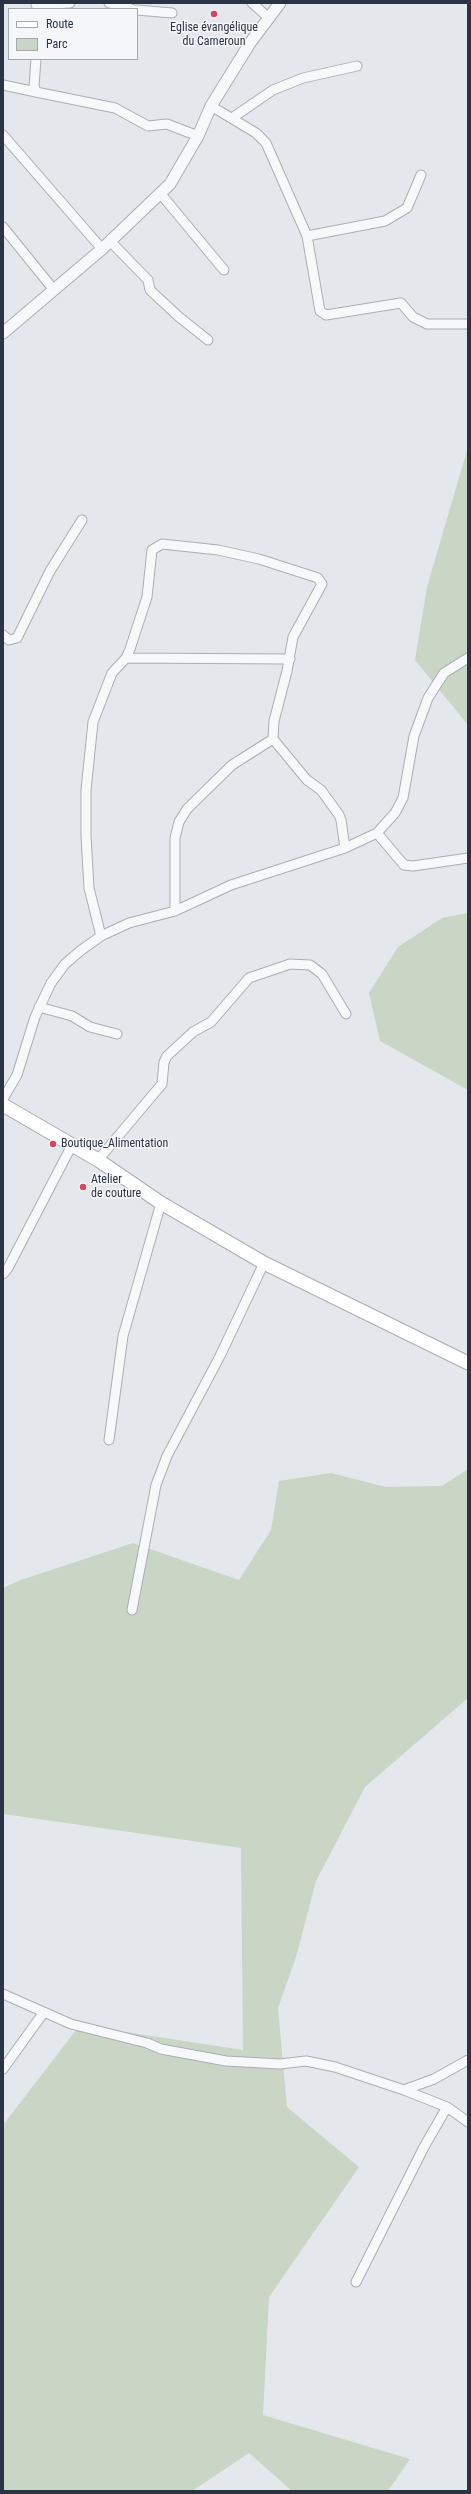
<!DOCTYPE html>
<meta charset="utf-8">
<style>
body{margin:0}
#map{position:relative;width:471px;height:2494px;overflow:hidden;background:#e4e7ec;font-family:"Roboto Condensed",sans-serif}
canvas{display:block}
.frame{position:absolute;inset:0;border:4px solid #2b3445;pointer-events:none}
.legend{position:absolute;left:8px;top:8px;width:130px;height:52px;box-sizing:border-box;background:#f4f6f9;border:1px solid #a4a8b1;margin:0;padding:5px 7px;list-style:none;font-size:12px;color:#2b3445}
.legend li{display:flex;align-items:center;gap:8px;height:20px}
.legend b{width:20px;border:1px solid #a4a8b1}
</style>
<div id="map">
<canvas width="471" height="2494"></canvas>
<div class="frame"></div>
<ul class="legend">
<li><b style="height:5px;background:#fff"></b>Route</li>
<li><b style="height:11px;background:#c9d6c5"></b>Parc</li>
</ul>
</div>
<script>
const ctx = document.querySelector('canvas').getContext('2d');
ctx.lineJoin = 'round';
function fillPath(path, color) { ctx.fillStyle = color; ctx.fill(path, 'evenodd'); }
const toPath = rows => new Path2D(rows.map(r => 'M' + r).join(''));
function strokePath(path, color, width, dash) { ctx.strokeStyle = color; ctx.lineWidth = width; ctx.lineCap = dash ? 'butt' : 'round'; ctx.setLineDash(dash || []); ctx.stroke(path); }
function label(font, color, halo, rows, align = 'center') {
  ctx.font = font + ' "Roboto Condensed",sans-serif'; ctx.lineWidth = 3; ctx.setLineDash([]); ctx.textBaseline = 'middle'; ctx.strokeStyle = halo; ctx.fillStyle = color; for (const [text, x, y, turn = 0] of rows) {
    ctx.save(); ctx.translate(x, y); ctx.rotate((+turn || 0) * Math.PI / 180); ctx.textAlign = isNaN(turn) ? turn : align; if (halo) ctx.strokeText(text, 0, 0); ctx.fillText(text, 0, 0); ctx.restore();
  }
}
const green = toPath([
 [468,447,468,725,415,660,427,587],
 [468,913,468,1090,380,1041,369,993,398,947,442,918],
 [468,1469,468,1698,365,1787,316,1881,296,1957,278,2008,287,2107,359,2167,269,2297,263,2415,410,2459,388,2491,292,2491,249,2453,192,2491,3,2491,3,2125,80,2025,243,2050,241,1848,3,1814,3,1588,18,1581,133,1543,239,1580,271,1530,279,1481,331,1473,386,1487,442,1486]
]);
const minor = toPath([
 [109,3,132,9],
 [252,3,269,18],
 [36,5,70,3],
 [137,10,172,13],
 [36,59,34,86,36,92,115,108,148,126,167,124,198,136],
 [3,85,36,92],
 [211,106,256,133,266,143,307,236,320,311,326,315,401,303,413,317,427,324,466,324],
 [232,118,273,90,303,78,357,66],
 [3,135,102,249],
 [160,193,224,270],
 [3,227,54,290],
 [307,236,385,221,407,208,421,175],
 [110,241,148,280,150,290,179,317,208,340],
 [3,635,9,640,17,638,50,571,82,520],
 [126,658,290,659],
 [273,739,307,780,321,790,339,815,341,820,345,848],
 [377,833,404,865,413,866,468,858],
 [101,936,89,888,86,836,86,790,93,722,112,673,126,658,130,649,147,597,152,550,162,544,218,550,259,559,318,578,322,584,293,637,287,671,274,721,273,739,232,765,187,809,179,822,175,838,175,911],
 [39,1007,72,1016,90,1027,117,1034],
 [3,1099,17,1075,35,1017,51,983,65,964,80,951,101,936,129,923,175,911,231,885,345,848,377,833,395,813,403,798,414,736,428,698,444,673,468,658],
 [98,1160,162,1084,164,1062,167,1056,193,1032,211,1022,249,978,290,964,310,965,322,974,346,1014],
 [3,1274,8,1268,72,1145],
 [109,1440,123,1336,161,1203],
 [132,1610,156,1485,167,1456,220,1356,264,1263],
 [3,1994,71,2024,147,2043,161,2049,226,2061,280,2064,306,2061,335,2067,404,2090,447,2107,468,2122],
 [3,2069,44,2012],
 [404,2090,434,2079,468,2060],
 [356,2282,424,2147,447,2107]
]);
const tertiary = toPath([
 [3,333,102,249,170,184,198,136,211,106,250,43,280,3]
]);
const secondary = toPath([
 [3,1105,98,1160,161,1203,264,1263,468,1363]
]);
const markers = [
 [214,14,4,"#d1495b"],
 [53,1144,4,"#d1495b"],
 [83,1187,4,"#d1495b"]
];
const poiNames = [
 ["Eglise évangélique",214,28,"center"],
 ["du Cameroun",214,42,"center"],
 ["Boutique_Alimentation",61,1144],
 ["Atelier",91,1180],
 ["de couture",91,1194]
];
fillPath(green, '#c9d6c5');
strokePath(minor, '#a9aeb7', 11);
strokePath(tertiary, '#a9aeb7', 13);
strokePath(secondary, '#a9aeb7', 15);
strokePath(minor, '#f7f8fa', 9);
strokePath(tertiary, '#f7f8fa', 11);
strokePath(secondary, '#fff', 13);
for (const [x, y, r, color] of markers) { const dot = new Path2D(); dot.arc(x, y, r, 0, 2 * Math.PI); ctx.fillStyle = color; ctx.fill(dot); strokePath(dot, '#f4f6f9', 1.5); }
label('12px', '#2b3445', '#f4f6f9', poiNames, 'left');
</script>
